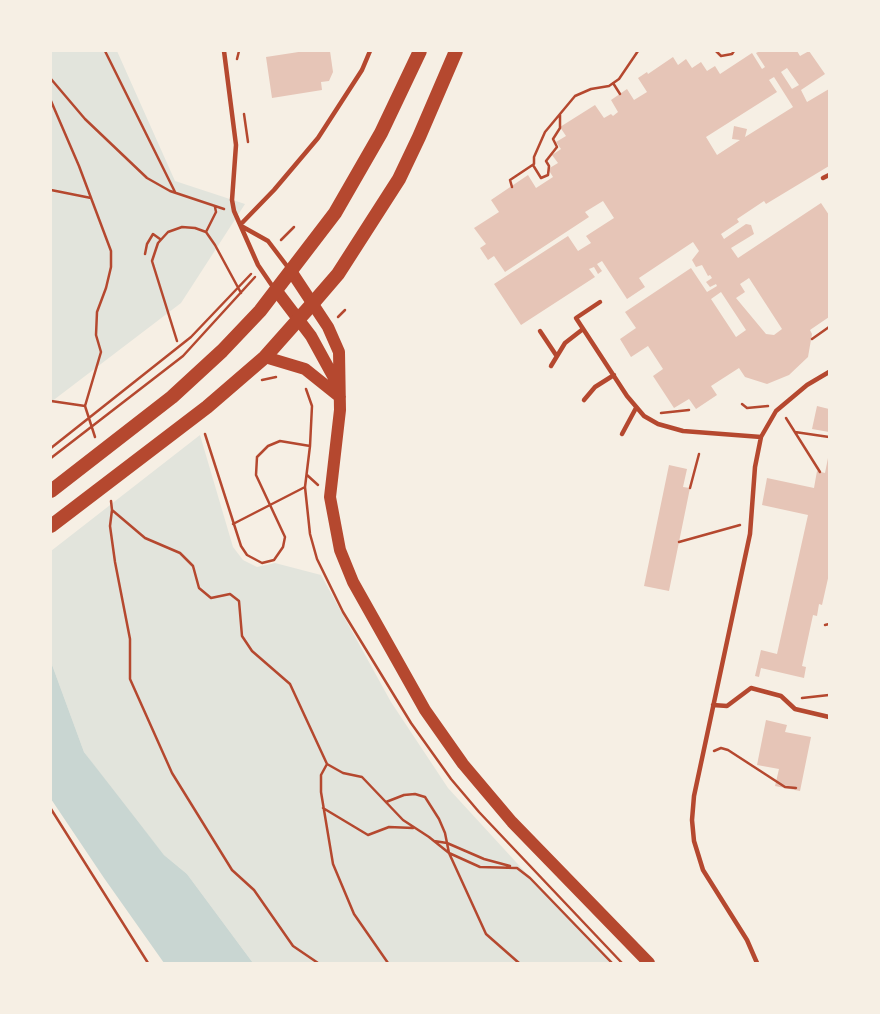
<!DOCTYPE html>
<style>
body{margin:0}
#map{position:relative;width:880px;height:1014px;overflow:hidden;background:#f6efe4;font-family:Rubik,sans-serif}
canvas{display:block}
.frame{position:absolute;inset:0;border:52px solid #f6efe4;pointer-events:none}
</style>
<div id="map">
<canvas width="880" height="1014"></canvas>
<div class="frame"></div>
</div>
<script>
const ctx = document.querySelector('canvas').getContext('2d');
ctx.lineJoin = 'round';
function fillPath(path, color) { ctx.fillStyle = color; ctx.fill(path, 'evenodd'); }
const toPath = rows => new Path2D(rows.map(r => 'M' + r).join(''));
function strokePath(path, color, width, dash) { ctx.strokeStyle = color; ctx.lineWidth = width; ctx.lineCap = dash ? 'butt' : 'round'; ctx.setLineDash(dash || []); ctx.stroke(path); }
const green = toPath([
 [51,51,117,51,175,181,245,204,181,303,51,402],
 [200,435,233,547,243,560,257,567,275,563,321,575,391,702,448,788,560,910,614,963,253,963,187,874,164,855,118,798,84,752,51,662,51,551]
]);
const water = toPath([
 [51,662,84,752,164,855,187,874,253,963,164,963,104,878,51,799]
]);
const building = toPath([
 [305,51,330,51,333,72,329,81,321,82,322,90,272,98,266,57],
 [760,51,797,51,800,56,809,51,825,74,801,90,807,102,829,89,829,166,766,204,764,201,737,219,739,222,721,234,724,239,746,224,751,225,754,234,731,248,738,258,821,203,829,215,829,317,810,330,812,334,808,357,789,375,767,384,745,377,739,368,711,386,717,395,696,409,689,399,674,408,653,376,663,369,648,346,631,357,620,339,636,328,625,312,691,268,707,292,717,286,716,284,710,287,706,282,712,278,710,275,708,276,702,265,696,267,692,260,699,251,693,242,639,278,645,287,627,299,602,261,597,264,602,271,598,274,594,267,589,269,595,277,521,325,494,284,568,236,578,251,591,243,586,236,614,218,603,201,585,212,589,217,505,272,494,256,488,260,480,248,486,244,474,228,499,212,491,200,528,175,536,188,553,177,548,169,558,163,552,155,561,149,556,142,566,136,560,127,595,105,604,118,611,114,613,116,618,112,611,100,627,89,634,100,647,92,638,78,647,72,648,74,673,57,678,65,686,59,692,68,701,62,707,71,715,66,720,74,752,53,762,69,765,67,756,53],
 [787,68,799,85,792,89,781,72],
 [774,77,793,107,745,137,747,129,734,126,732,139,740,140,717,155,706,137,777,92,769,80],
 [749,278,782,329,774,335,766,334,736,298,745,292,740,284],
 [721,292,746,330,736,337,711,299],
 [817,406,829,409,829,432,812,429],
 [828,458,829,574,822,605,819,604,817,616,813,615,802,666,806,667,804,678,761,668,759,677,755,676,761,650,777,654,808,515,762,505,767,478,814,488,817,471,825,473],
 [669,465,687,469,683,487,690,488,669,591,644,586],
 [766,720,787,725,785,732,811,737,800,791,775,786,779,769,757,765]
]);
const path = toPath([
 [105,51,175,192],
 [716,51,721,56,732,54,734,51],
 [237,59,239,51],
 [51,79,85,119,147,178,170,191,224,209],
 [613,83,620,94],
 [51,101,79,166,111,251,111,267,106,288,97,312,96,335,101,352,85,406,95,437],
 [244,114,248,142],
 [533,165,541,178,548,175,549,166,546,161,557,147,553,139,560,128,560,115],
 [512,187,510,180,534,164,534,157,545,132,575,96,591,89,609,86,619,79,638,51],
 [51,190,91,198],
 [206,232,216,212,215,207],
 [281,240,294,227],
 [145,254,147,244,153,234,160,239],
 [338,317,345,310],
 [812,339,829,327],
 [177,341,152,261,158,243,168,232,182,227,195,228,206,232,215,245,241,293],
 [262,380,276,377],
 [306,389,312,406,310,446],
 [51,401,85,406],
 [742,404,747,408,768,406],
 [661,413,689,410],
 [786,418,820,472],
 [795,432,829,437],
 [205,434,241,546,247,555,262,563,274,560,283,547,285,537,256,475,257,457,268,446,280,441,310,446,305,487,310,534,317,559,343,612,411,723,451,779,479,812,622,963],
 [51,448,191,337,251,274],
 [51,458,183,356,255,277],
 [307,475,318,485],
 [690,488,699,454],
 [111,501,112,510,110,526,115,562,130,639,130,679,172,773,232,870,254,890,293,946,318,963],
 [112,510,145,538,180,553,193,566,199,588,211,598,230,594,239,601,242,636,252,651,290,684,327,764,343,773,362,777,403,820,429,837,449,853,480,867,517,868,530,878,612,963],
 [233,524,305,487],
 [679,542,740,525],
 [825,625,829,624],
 [802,698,829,695],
 [714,751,721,748,728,750,785,787,796,788],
 [327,764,321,775,321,792,333,864,354,914,388,963],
 [386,802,404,795,415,794,425,797,439,819,445,833,449,853,486,934,519,963],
 [323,808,368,835,389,827,413,828],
 [51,809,148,963],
 [434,841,447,843,484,859,510,866]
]);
const service = toPath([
 [224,51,236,145,232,200,234,211,258,265,273,287],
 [823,178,829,175],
 [241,224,274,190,318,138,362,70,370,51],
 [243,227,268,241,290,270],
 [600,302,576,318,627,396,644,416,658,424,683,431,761,437],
 [540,331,556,355],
 [551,366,565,343,583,329],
 [584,400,595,387,614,375],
 [622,434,636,408],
 [713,705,727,706,751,688,781,696,795,709,829,717],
 [757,963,747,940,703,870,694,841,692,820,694,796,750,534,755,467,761,437,776,411,807,385,829,372]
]);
const secondary = toPath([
 [291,271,328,327,339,352,340,410,330,497,340,550,353,582,425,710,463,764,512,822,649,963],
 [276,290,311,336,339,387],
 [265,357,305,369,340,397]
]);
const primary = toPath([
 [51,491,172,397,222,351,260,311,335,213,381,133,420,51],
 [51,526,207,407,265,357,313,303,338,274,399,179,419,137,456,51]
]);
fillPath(green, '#e2e4dc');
fillPath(water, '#c9d6d2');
fillPath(building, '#e6c5b7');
strokePath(path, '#b5482f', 2.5);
strokePath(service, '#b5482f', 4.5);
strokePath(secondary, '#b5482f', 12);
strokePath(primary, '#b5482f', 14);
</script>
